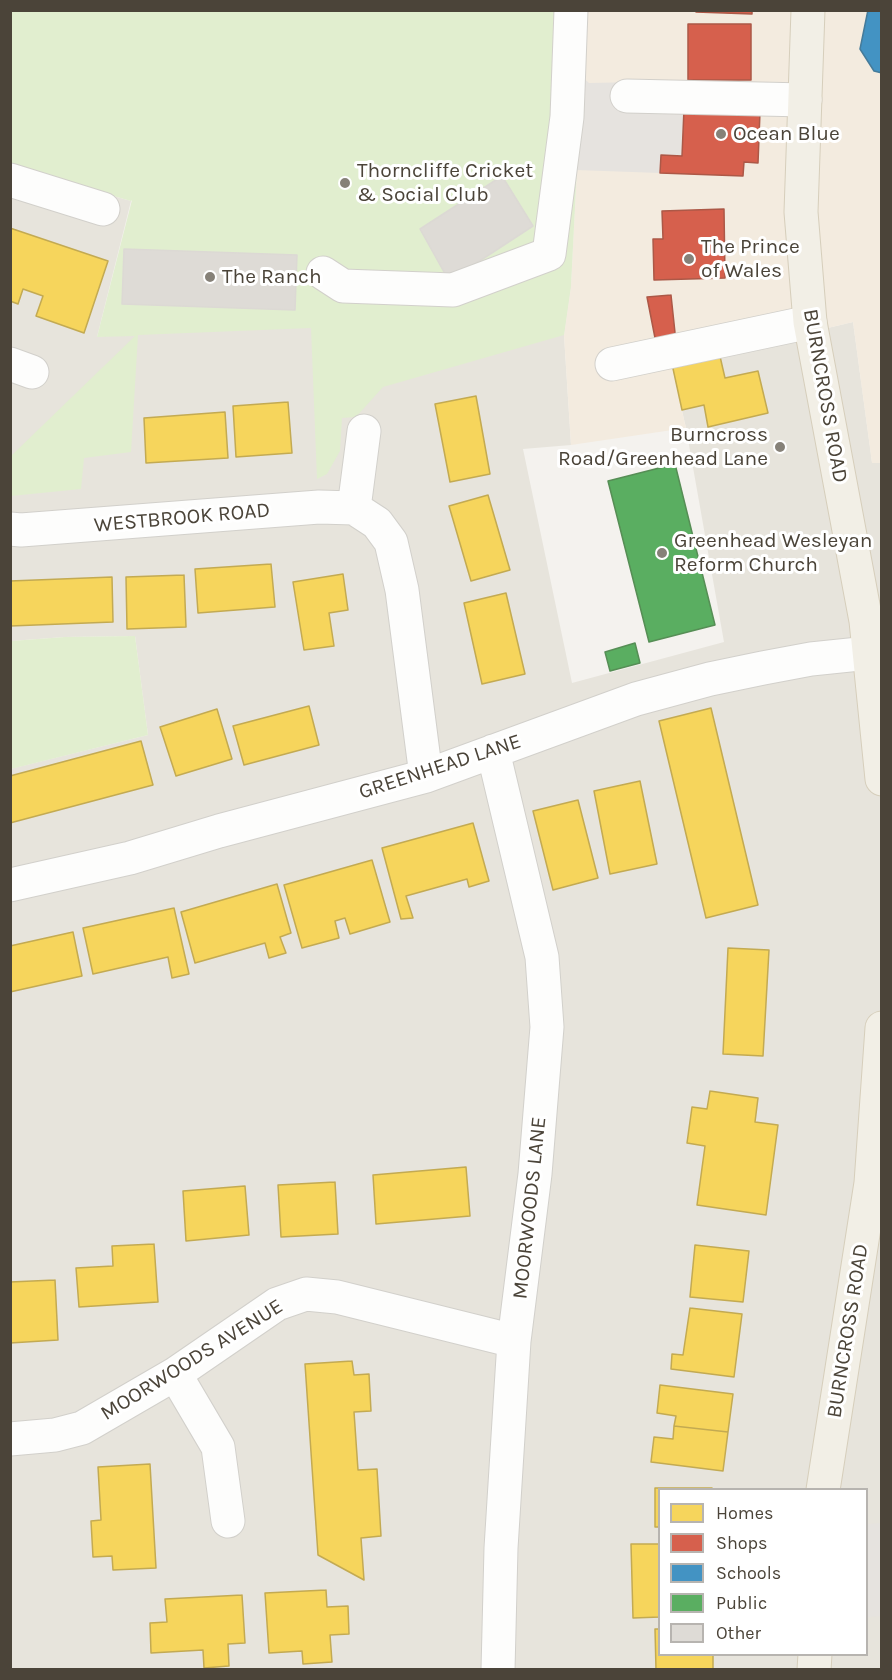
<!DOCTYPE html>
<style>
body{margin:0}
#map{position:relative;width:892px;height:1680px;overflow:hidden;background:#f4f2ee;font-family:Karla,sans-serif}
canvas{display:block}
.frame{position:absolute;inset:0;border:12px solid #4b4439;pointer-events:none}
.legend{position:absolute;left:658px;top:1488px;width:210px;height:168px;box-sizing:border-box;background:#fff;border:2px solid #b7b4b0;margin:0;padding:8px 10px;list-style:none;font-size:18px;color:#4b4439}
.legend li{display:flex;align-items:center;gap:12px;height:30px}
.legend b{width:30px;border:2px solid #b7b4b0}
</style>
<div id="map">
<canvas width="892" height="1680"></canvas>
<div class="frame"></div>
<ul class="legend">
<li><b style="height:16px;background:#f6d55c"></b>Homes</li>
<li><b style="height:16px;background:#d6604d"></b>Shops</li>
<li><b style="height:16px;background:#4393c3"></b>Schools</li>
<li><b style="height:16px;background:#5aae61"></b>Public</li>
<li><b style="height:16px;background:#dedbd6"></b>Other</li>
</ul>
</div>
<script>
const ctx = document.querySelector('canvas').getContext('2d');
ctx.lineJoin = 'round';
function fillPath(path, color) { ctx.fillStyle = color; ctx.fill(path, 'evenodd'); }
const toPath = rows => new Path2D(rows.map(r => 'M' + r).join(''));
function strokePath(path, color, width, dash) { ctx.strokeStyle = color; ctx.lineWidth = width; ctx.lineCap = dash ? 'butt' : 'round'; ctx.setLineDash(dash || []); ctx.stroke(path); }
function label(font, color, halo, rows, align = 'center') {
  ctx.font = font + ' Karla,sans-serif'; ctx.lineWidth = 6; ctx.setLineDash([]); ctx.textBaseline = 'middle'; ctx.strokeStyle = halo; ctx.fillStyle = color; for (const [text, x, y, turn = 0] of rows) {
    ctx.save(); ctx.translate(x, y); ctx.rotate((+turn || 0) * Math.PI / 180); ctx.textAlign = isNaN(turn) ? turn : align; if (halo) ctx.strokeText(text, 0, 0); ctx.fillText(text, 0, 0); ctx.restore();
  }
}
const residential = toPath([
 [11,169,40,175,131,201,97,337,571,286,564,335,571,445,523,449,572,683,724,642,686,428,670,359,773,341,853,322,872,462,882,463,881,1669,11,1669,10,769,148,735,135,636,65,637,11,641],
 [660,1490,866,1490,866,1654,660,1654]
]);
const commercial = toPath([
 [585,11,881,11,881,463,872,463,853,322,773,341,670,360,686,428,571,445,564,335,571,286]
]);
const green = toPath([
 [10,11,585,11,571,286,564,335,383,387,356,417,342,418,340,451,327,474,317,479,311,328,138,335,131,452,84,458,81,489,11,496,11,456,135,336,97,337,132,200,131,201,40,175,11,169],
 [135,636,148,735,11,769,11,641,65,637]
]);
const parking = toPath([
 [581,76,589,83,638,82,685,86,682,156,661,155,660,173,576,170],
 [881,1523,881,1616,867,1617,867,1524]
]);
const homes = toPath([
 [10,228,108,261,84,333,36,316,43,296,23,289,18,304,10,301,10,228],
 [719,352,725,378,758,371,768,413,708,427,704,405,682,410,672,364,719,352],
 [476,396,490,474,450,482,435,404,476,396],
 [288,402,292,453,236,457,233,406,288,402],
 [225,412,228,458,146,463,144,418,225,412],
 [488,495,510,570,471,581,449,506,488,495],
 [271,564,275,607,198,613,195,569,271,564],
 [343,574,348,610,329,613,334,646,304,650,293,582,343,574],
 [184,575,186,627,127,629,126,577,184,575],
 [112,577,113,622,10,626,10,581,112,577],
 [506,593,525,674,482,684,464,603,506,593],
 [309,706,319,745,244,765,233,726,309,706],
 [711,708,758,905,706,918,659,721,711,708],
 [217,709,232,759,176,776,160,727,217,709],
 [141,741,153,785,10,823,10,776,141,741],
 [640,781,657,864,610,874,594,791,640,781],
 [578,800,598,878,553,890,533,811,578,800],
 [473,823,489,881,469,887,467,879,406,896,413,918,401,919,382,848,473,823],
 [372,860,390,922,350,934,345,918,335,921,339,938,302,948,284,885,372,860],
 [277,884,291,933,280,937,286,953,269,958,265,943,195,963,181,912,277,884],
 [174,908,189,974,172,978,168,957,93,974,83,928,174,908],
 [73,932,82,976,10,992,10,946,73,932],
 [728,948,769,950,763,1056,723,1054,728,948],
 [710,1091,758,1098,755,1122,778,1125,766,1215,697,1205,705,1146,687,1143,692,1107,707,1109,710,1091],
 [466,1167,470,1216,376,1224,373,1175,466,1167],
 [335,1182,338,1234,281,1237,278,1185,335,1182],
 [245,1186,249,1235,186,1241,183,1191,245,1186],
 [154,1244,158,1302,79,1307,76,1268,113,1266,112,1246,154,1244],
 [695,1245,749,1251,743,1302,690,1297,695,1245],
 [55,1280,58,1340,10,1343,10,1282,55,1280],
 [690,1308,742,1314,734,1377,671,1369,672,1354,683,1355,690,1308],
 [352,1361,354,1375,369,1374,371,1411,354,1412,358,1470,377,1469,381,1536,361,1538,364,1580,318,1555,305,1364,352,1361],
 [660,1385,733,1394,728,1432,674,1426,676,1416,657,1413,660,1385],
 [674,1426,728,1432,723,1471,651,1462,654,1437,673,1439,674,1426],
 [150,1464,156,1568,113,1570,112,1556,93,1557,91,1521,101,1520,98,1467,150,1464],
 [655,1488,712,1488,712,1490,660,1490,660,1527,655,1527,655,1488],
 [631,1544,660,1544,660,1617,633,1618,631,1544],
 [326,1590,327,1607,348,1606,349,1634,330,1635,332,1662,303,1664,302,1651,269,1653,265,1593,326,1590],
 [242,1595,245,1643,228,1644,229,1666,204,1668,203,1650,151,1653,150,1623,167,1622,165,1599,242,1595],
 [655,1629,660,1629,660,1654,713,1654,713,1670,656,1670,655,1629]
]);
const shops = toPath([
 [697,10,752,10,752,14,696,12,697,10],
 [688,24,751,24,751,80,688,80,688,24],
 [684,109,760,112,758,163,744,162,743,176,660,173,661,155,682,156,684,109],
 [724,209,725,278,654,280,653,239,663,239,662,211,724,209],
 [671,295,676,342,656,343,647,297,671,295]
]);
const schools = toPath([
 [868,10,882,10,882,73,874,71,860,49,868,10]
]);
const public = toPath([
 [675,464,715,625,649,642,608,481,675,464],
 [635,643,640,663,610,671,605,652,635,643]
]);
const building = toPath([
 [502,176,533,226,449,281,420,229,502,176],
 [124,249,297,255,295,310,122,304,124,249]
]);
const minor = toPath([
 [627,96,805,100],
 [10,180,103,209],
 [323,273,343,286,453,290,549,254,567,117,571,10],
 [10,364,32,372],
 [612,364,810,322],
 [354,508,364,431],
 [10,529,21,530,319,507,354,508,377,523,391,542,402,590,426,776],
 [493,751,542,957,547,1027,535,1174,514,1341,501,1548,498,1670],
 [10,885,130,858,219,831,426,776,636,699,710,679,763,668,811,659,869,653],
 [175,1374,218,1447,228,1521],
 [10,1439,55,1435,82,1428,175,1374,277,1304,306,1294,337,1297,514,1341]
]);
const major = toPath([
 [808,10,801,212,810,322,866,621,882,779],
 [823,1490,871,1183,882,1028],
 [814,1670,815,1654]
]);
const markers = [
 [721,134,6,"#868178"],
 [345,183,6,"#868178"],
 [689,259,6,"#868178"],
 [210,277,6,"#868178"],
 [780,447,6,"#868178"],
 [662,553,6,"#868178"]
];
const poiNames = [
 ["Ocean Blue",733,134],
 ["Thorncliffe Cricket",357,171],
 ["& Social Club",357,195],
 ["The Prince",701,247],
 ["of Wales",701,271],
 ["The Ranch",222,277],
 ["Burncross",768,435,"right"],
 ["Road/Greenhead Lane",768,459,"right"],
 ["Greenhead Wesleyan",674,541],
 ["Reform Church",674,565]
];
const streetNames = [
 ["BURNCROSS ROAD",825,396,80],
 ["WESTBROOK ROAD",182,518,-5],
 ["GREENHEAD LANE",440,767,-18],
 ["MOORWOODS LANE",530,1208,-84],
 ["BURNCROSS ROAD",848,1331,-81],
 ["MOORWOODS AVENUE",192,1360,-32]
];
fillPath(residential, '#e7e4dc');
fillPath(commercial, '#f3ebdf');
fillPath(green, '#e1eecf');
fillPath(parking, '#e6e3df');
fillPath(homes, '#f6d55c');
strokePath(homes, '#c3aa52', 1.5);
fillPath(shops, '#d6604d');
strokePath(shops, '#ac5847', 1.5);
fillPath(schools, '#4393c3');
strokePath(schools, '#457b9a', 1.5);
fillPath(public, '#5aae61');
strokePath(public, '#568e55', 1.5);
fillPath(building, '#dedbd6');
strokePath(building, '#dcd9d4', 1.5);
strokePath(minor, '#d2d0cb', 35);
strokePath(major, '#d6cebb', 35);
strokePath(minor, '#fdfdfc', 33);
strokePath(major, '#f2efe6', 33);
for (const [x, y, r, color] of markers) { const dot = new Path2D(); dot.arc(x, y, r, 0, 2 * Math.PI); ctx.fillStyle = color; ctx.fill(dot); strokePath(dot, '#fff', 2); }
label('21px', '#4b4439', '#fff', poiNames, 'left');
label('21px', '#4b4439', '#fff', streetNames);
</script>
